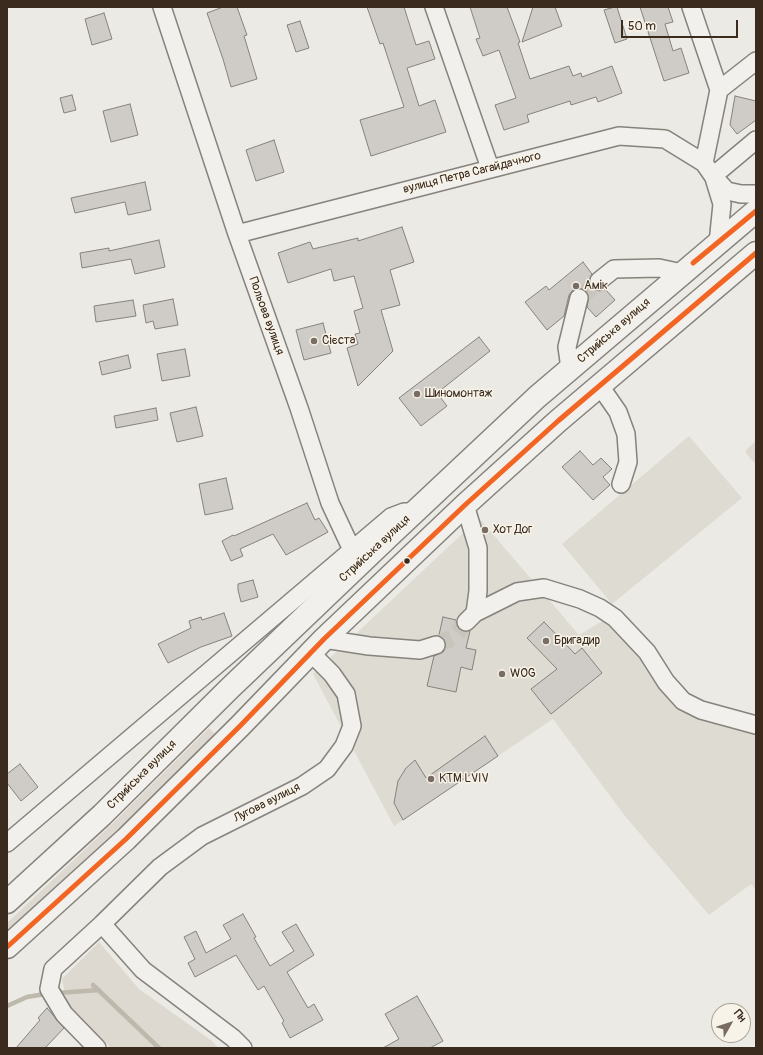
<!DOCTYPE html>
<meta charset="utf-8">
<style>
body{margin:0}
#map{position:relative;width:763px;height:1055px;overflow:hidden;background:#eceae4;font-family:Pangolin,sans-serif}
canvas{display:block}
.frame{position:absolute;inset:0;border:8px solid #3b2a1e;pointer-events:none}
.north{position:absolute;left:711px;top:1003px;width:40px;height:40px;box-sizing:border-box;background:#f7f3e8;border:1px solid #aca397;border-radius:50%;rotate:51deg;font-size:11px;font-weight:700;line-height:16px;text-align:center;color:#3b2a1e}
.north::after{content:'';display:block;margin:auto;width:14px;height:18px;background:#796d63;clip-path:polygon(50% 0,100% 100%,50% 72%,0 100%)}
.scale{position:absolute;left:621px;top:20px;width:117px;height:18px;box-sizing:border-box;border:2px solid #3b2a1e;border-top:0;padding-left:5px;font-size:12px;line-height:14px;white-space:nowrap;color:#3b2a1e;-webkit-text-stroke:3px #f7f3e8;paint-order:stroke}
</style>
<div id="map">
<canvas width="763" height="1055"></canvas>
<div class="frame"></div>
<div class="north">Пн</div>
<div class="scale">50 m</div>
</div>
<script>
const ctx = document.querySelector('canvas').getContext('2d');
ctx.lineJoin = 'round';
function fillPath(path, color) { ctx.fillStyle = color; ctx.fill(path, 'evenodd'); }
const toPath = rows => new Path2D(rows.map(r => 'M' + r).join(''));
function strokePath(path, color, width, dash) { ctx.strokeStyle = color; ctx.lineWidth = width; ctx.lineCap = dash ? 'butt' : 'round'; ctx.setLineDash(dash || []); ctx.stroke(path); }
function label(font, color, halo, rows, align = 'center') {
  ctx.font = font + ' Pangolin,sans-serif'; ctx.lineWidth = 3; ctx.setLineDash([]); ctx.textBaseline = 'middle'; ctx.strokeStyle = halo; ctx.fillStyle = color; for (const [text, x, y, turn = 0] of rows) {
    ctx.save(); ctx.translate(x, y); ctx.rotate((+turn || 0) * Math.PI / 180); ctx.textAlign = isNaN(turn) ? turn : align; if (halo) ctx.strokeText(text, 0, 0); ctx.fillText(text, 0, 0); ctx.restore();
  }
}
const built = toPath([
 [689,436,742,498,612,604,562,544],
 [479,518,579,635,609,617,672,692,756,729,756,890,751,884,709,915,625,816,553,719,394,826,313,674]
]);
const green = toPath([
 [756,441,756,465,746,453,746,450],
 [209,728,217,736,119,831,7,935,7,923,113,823],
 [99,942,139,989,212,1041,218,1048,111,1048,67,1003,62,979]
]);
const stream = toPath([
 [93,985,159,1048],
 [57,993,99,990],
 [7,1006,27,997,45,994]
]);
const building = toPath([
 [223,7,237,7,247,35,244,36,257,79,231,87,223,59,207,13,223,7],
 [367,7,404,7,416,45,429,41,435,59,407,68,419,106,435,100,446,132,371,156,360,120,404,107,383,43,380,44,367,7],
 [470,7,507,7,520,42,518,43,530,79,569,66,573,76,581,73,582,77,612,66,622,93,598,102,596,97,571,105,570,101,527,115,529,122,504,130,495,105,516,98,499,50,483,56,476,39,480,38,470,7],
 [533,7,555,7,562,26,522,42,533,7],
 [615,7,617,7,627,39,615,43,604,10,615,7],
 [640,7,668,7,673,22,665,24,673,51,681,48,689,73,664,81,640,7],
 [104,13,112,39,92,45,85,19,104,13],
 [300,21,309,48,296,52,287,25,300,21],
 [72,95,76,110,64,113,60,98,72,95],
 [735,96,756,101,756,120,737,134,730,125,735,96],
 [130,104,138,135,111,142,103,111,130,104],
 [274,140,284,172,256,181,246,150,274,140],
 [145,182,151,210,128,215,125,202,75,213,71,198,145,182],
 [402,227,414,262,390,270,400,305,381,310,393,351,358,386,347,348,358,344,355,334,360,333,354,311,363,308,354,276,334,281,331,269,288,283,278,253,310,242,313,249,358,238,358,241,402,227],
 [159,240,165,267,135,274,131,259,82,268,80,253,109,248,109,251,159,240],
 [583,262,592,274,590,278,589,282,591,288,595,290,600,291,605,289,615,300,596,317,587,307,589,296,586,291,581,288,576,289,572,291,569,295,564,316,547,330,525,302,546,286,549,290,583,262],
 [173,299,178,325,155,329,153,321,146,323,143,305,173,299],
 [133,300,136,316,96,322,94,306,133,300],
 [323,323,331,353,304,360,296,330,323,323],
 [479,337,490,351,437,393,447,406,421,426,399,398,479,337],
 [185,349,190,376,162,381,157,354,185,349],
 [128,355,131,368,102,375,99,362,128,355],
 [196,407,203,436,177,442,170,413,196,407],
 [156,408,158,420,116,428,114,416,156,408],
 [580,451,593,465,601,458,612,469,603,477,610,485,593,500,562,467,580,451],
 [226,478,233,509,205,515,199,484,226,478],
 [307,503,315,520,319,518,328,532,286,555,273,534,240,549,243,556,231,561,222,541,233,535,234,536,307,503],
 [253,580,258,597,241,602,238,590,238,584,253,580],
 [224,613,232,636,201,647,168,663,158,644,191,628,189,621,201,617,202,620,224,613],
 [443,617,456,620,456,625,459,629,463,632,470,631,466,648,476,650,472,670,461,667,456,692,427,686,434,656,443,652,446,648,445,642,443,638,439,635,443,617],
 [544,622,575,654,582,648,602,673,551,714,531,689,557,669,527,638,544,622],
 [485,736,498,756,403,820,394,803,398,781,406,768,415,760,426,778,485,736],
 [20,764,38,787,21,801,7,783,7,774,20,764],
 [243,914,256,937,254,938,270,966,294,951,282,932,296,924,314,955,287,972,308,1008,314,1004,323,1020,290,1038,282,1023,284,1021,264,986,258,990,236,955,195,977,188,963,195,959,184,937,196,931,206,953,231,939,223,925,243,914],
 [417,996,443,1041,430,1048,383,1048,399,1039,385,1014,417,996],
 [47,1008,64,1028,45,1048,16,1048,40,1020,38,1018,47,1008]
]);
const minorTunnel = toPath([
 [579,298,599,281],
 [436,645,452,638,466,622]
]);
const minor = toPath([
 [162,7,237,234,299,408,330,503,352,550],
 [434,7,490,168],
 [691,7,719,90],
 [704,163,719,90,756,61],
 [713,176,756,140],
 [714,178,722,204,718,243],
 [237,234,619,136,665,139,704,163,713,176,727,191,741,194,756,194],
 [599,281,614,269,659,268,682,273],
 [570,368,567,347,579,298],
 [600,386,618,412,626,434,628,462,621,484],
 [465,505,478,548,478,591,475,613],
 [466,622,475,613,517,592,544,588,580,599,600,608,615,618,647,652,666,682,683,701,701,710,756,725],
 [324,639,369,646,420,650,436,645],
 [7,843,391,517,404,512,415,512],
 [102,924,143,970,233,1038,243,1048],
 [97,1048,64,1014,49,989,53,969,102,924,160,867,202,836,302,786,327,769,344,746,352,726,346,694,332,674,311,653]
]);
const highway = toPath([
 [7,902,102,815,229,689,389,536,537,397,756,211],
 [7,947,126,839,240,726,324,639,465,505,558,421,756,253]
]);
const bus1 = toPath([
 [693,263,756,211],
 [7,947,126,839,240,726,324,639,465,505,558,421,756,253]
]);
const markers = [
 [576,286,4,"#796d63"],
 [314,341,4,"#796d63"],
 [417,394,4,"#796d63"],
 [485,530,4,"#796d63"],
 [407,561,3.5,"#3b2a1e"],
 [546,641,4,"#796d63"],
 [502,674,4,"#796d63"],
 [431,779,4,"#796d63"]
];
const streetNames = [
 ["вулиця Петра Сагайдачного",472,173,-14],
 ["Польова вулиця",266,316,70],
 ["Стрийська вулиця",614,331,-41],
 ["Стрийська вулиця",375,549,-43],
 ["Стрийська вулиця",142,775,-45],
 ["Лугова вулиця",267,803,-27]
];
const poiNames = [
 ["Амік",584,286],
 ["Сієста",322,341],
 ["Шиномонтаж",425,394],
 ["Хот Дог",493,530],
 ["Бригадир",554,641],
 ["WOG",510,674],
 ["KTM LVIV",439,779]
];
fillPath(built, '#dedbd2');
fillPath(green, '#ddd9d0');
strokePath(stream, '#beb8ad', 4.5);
fillPath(building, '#cfccc7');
strokePath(building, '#86827c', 1);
strokePath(minorTunnel, '#c9c4bc', 17, [17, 8]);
strokePath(minor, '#86827c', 20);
strokePath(highway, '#86827c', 25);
strokePath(minor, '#f1f0ec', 17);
strokePath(highway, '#f1f0ec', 22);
strokePath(bus1, '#f26522', 5);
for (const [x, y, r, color] of markers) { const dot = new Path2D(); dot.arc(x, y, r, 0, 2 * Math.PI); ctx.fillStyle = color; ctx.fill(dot); strokePath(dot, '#f7f3e8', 1.5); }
label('12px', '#3b2a1e', '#f7f3e8', streetNames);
label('12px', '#3b2a1e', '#f7f3e8', poiNames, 'left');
</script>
